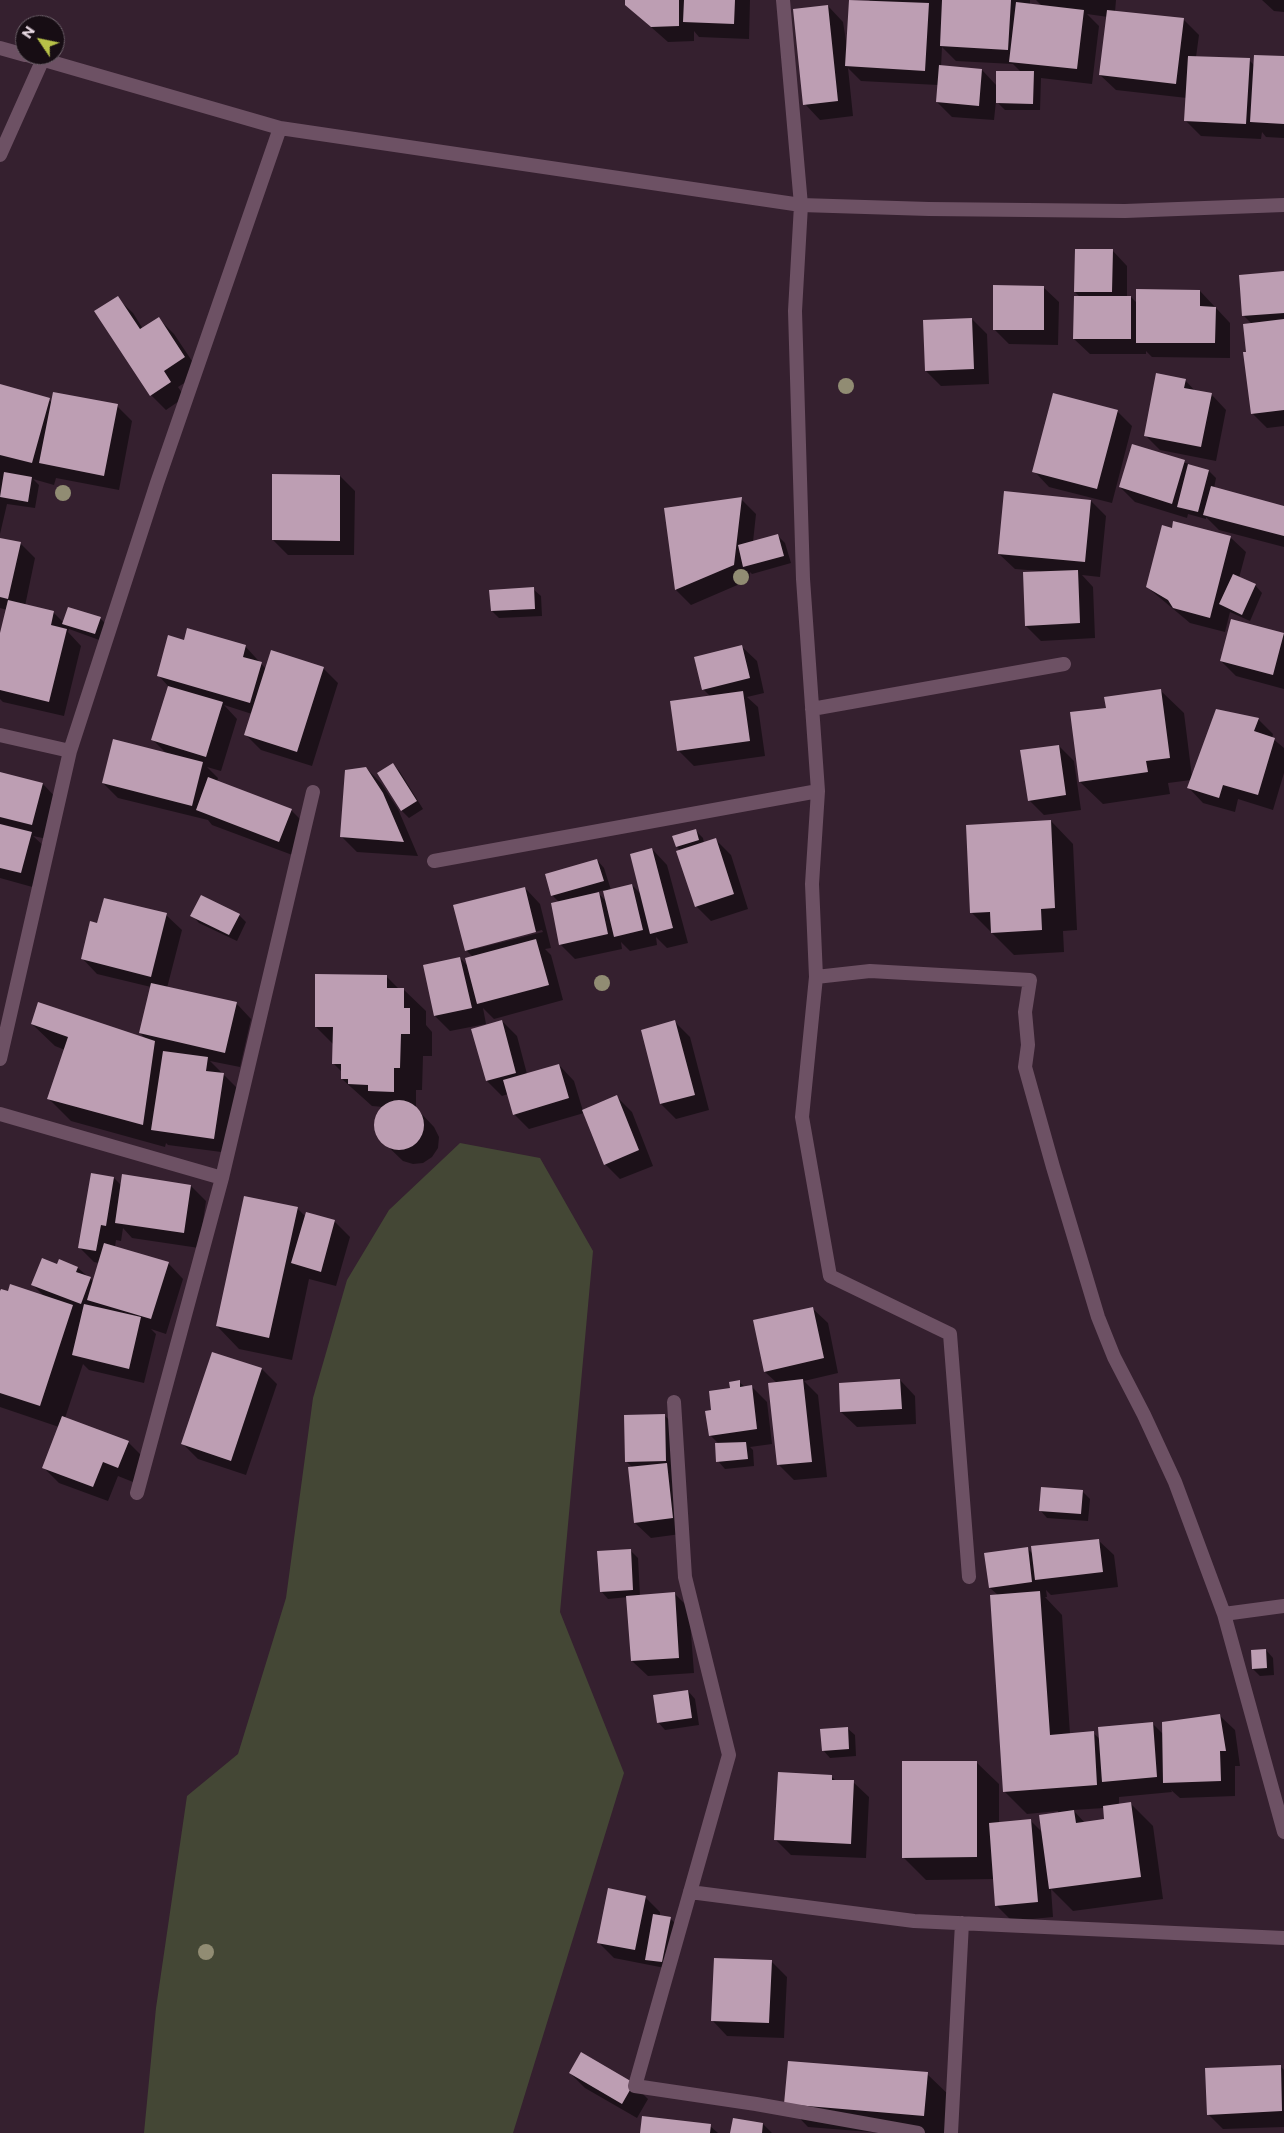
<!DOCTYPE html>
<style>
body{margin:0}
#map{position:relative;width:1284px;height:2133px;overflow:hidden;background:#35202f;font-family:Montserrat,sans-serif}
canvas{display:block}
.north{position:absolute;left:15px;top:15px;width:50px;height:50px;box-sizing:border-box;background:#170d14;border:1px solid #6b5f68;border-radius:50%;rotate:304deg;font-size:14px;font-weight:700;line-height:20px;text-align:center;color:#eadbe5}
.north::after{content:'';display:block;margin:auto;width:18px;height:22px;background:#b7c148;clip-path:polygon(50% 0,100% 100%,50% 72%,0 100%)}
</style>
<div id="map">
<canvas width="1284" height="2133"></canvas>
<div class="north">N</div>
</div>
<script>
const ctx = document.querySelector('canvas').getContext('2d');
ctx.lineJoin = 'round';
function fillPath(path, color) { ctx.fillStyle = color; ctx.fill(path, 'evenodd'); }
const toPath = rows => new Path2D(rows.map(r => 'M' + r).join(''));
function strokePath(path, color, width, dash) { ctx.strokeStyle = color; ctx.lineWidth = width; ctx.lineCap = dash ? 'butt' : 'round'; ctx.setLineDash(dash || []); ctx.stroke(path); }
const green = toPath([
 [460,1143,540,1158,593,1251,560,1612,624,1773,513,2133,144,2133,156,2008,187,1796,238,1754,286,1598,313,1398,347,1280,389,1210]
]);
const shadow = toPath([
 [626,0,750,0,749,39,699,37,694,31,694,41,668,42,626,5],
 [869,0,1030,0,1030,5,1042,6,1036,0,1116,0,1115,12,1183,19,1199,35,1196,57,1249,60,1254,65,1284,57,1284,138,1266,137,1262,132,1261,139,1201,136,1186,121,1187,98,1116,90,1100,75,1108,17,1087,14,1099,26,1092,84,1041,78,1040,110,1005,110,996,101,994,120,952,117,937,102,938,85,861,81,848,68,853,116,820,120,805,104,828,6,843,22,847,47,870,1],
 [942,47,956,61,1013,64,1021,72,997,86,982,70,941,67],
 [1259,0,1284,0,1284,12,1274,11,1262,0],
 [1112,250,1127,266,1127,297,1131,297,1138,304,1200,291,1230,323,1230,358,1152,357,1146,351,1146,354,1090,354,1074,339,1080,297,1075,292],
 [1284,272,1284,426,1267,428,1252,413,1252,324,1244,316],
 [1043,287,1059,302,1058,345,1009,344,994,329],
 [117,298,133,313,143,329,159,319,174,334,200,373,178,387,185,397,166,410,151,395],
 [972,319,987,334,989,384,941,386,926,371],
 [1185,380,1196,392,1211,394,1226,410,1216,461,1160,450,1145,435],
 [0,386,52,402,117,406,132,421,119,490,56,478,54,485,33,479,39,485,35,508,7,504,0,534],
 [1117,411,1132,426,1112,503,1049,487,1034,471],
 [1133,445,1209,471,1216,478,1214,488,1284,507,1284,547,1219,530,1206,517,1206,519,1188,514,1187,518,1135,502,1120,487],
 [340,476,355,491,354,555,288,555,273,540],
 [741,499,756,514,753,542,777,535,785,543,791,563,752,574,750,572,749,580,691,605,676,590,665,510],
 [1091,501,1106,516,1100,577,1082,575,1093,587,1095,638,1041,641,1026,626,1040,571,1015,569,999,554],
 [1230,537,1246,552,1239,578,1255,585,1262,593,1250,621,1230,612,1225,632,1190,623,1147,587],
 [0,539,20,543,35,558,25,606,54,613,64,623,100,618,107,625,102,641,69,629,68,632,81,646,64,716,3,702,0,699,0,639,7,610,0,608],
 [533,589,541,596,542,616,499,618,492,611],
 [1232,621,1284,634,1284,689,1236,676,1221,661],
 [185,641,245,646,266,669,323,668,338,683,312,766,261,750,246,735,252,714,224,705,237,719,221,771,207,767,218,778,217,782,291,810,306,825,295,856,212,825,208,820,118,798,103,783,167,754,153,740,169,687,158,675],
 [741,646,757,661,764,693,747,697,758,707,765,756,694,766,679,751,672,702,711,697,703,689],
 [1161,691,1184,713,1192,777,1258,719,1273,734,1272,738,1284,748,1284,773,1273,810,1238,799,1235,812,1203,803,1188,787,1191,780,1168,783,1170,794,1103,804,1080,782,1107,709],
 [1059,746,1074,761,1081,810,1044,815,1029,800],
 [393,764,400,772,423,809,409,818,402,811,378,773],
 [366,768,381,783,398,809,418,856,357,852,342,837],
 [0,774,43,784,58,800,47,839,33,836,46,848,36,888,0,878],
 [1051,821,1073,844,1077,930,1063,931,1064,952,1014,955,971,912],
 [695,830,703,838,704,844,716,840,731,855,748,909,711,921,696,906,681,851,677,847],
 [652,849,667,865,688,943,667,948,656,937,657,945,630,951,621,942,622,949,575,959,560,944,559,902,552,895,597,860,604,868,611,890,632,885,642,895],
 [604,890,607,902,597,892],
 [525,888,540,904,551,948,545,949,551,955,563,1000,494,1019,483,1008,486,1024,450,1031,435,1016,460,958,468,966,473,957,466,950],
 [542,930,543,932,475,949,475,947],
 [166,915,182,930,167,988,236,1003,251,1019,240,1067,210,1061,239,1090,229,1153,168,1145,166,1143,165,1147,71,1121,48,1098,65,1050,55,1046,32,1024,147,1040,140,1033,151,987,97,974,82,958,98,925],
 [192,915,239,915,246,922,237,941,199,923],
 [386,976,399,989,403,989,426,1011,426,1025,432,1032,432,1056,423,1056,422,1090,416,1090,416,1108,434,1127,439,1137,438,1148,432,1157,423,1163,413,1164,403,1161,379,1138,375,1128,376,1117,383,1107,372,1106,342,1079,342,1072,333,1063,334,1045,316,1027],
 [502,1021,517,1036,527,1074,559,1065,574,1081,583,1111,617,1097,632,1112,653,1166,620,1179,605,1164,584,1113,529,1129,514,1114,508,1094,502,1096,487,1081],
 [675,1022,690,1037,709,1110,676,1119,661,1104,642,1031],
 [114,1178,122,1186,191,1186,206,1201,199,1248,132,1238,123,1228,121,1241,116,1240,115,1247,168,1263,183,1279,166,1334,151,1329,156,1334,144,1383,89,1370,83,1364,65,1418,128,1442,143,1457,133,1482,118,1476,108,1501,59,1483,44,1468,59,1427,0,1407,0,1295,45,1297,33,1285,57,1266,78,1268,94,1282,99,1263,94,1262,79,1247],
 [297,1208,306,1217,334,1221,350,1237,336,1286,309,1279,292,1360,239,1349,217,1326],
 [812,1308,828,1323,838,1373,804,1381,818,1395,827,1477,794,1480,779,1465,770,1384,777,1383,765,1372],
 [262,1369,277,1384,246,1475,198,1459,183,1444],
 [900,1380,915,1396,916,1424,857,1427,841,1412],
 [739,1382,745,1387,751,1386,767,1402,772,1444,750,1447,753,1450,754,1466,725,1469,718,1461,719,1444,710,1435,713,1411],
 [664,1415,680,1430,688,1533,651,1538,635,1523,633,1468,626,1461],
 [1082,1491,1090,1499,1088,1521,1047,1518,1040,1510],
 [1098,1540,1114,1555,1118,1587,1051,1595,1046,1590,1047,1597,1045,1597,1062,1615,1070,1734,1093,1733,1100,1739,1152,1723,1164,1735,1219,1715,1235,1730,1240,1766,1235,1766,1235,1796,1180,1798,1171,1790,1172,1792,1119,1797,1119,1805,1130,1803,1153,1826,1163,1899,1073,1911,1051,1889,1053,1917,1012,1921,997,1906,994,1879,926,1880,903,1857,976,1762,999,1784,999,1824,1031,1821,1043,1833,1058,1813,1058,1811,1027,1814,1004,1791,998,1595,990,1588,986,1554,1027,1548,1033,1554],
 [1104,1808,1106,1820,1085,1823,1073,1810],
 [631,1551,638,1558,640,1596,674,1593,689,1608,694,1673,648,1676,632,1661,628,1597,608,1599,601,1591],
 [1266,1650,1273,1658,1274,1675,1260,1676,1253,1669],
 [688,1691,695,1699,699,1725,665,1730,658,1722],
 [847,1728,855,1735,856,1756,830,1758,823,1750],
 [831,1776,836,1781,853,1782,869,1797,866,1858,791,1855,776,1840],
 [645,1897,660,1912,660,1916,670,1918,677,1925,670,1969,614,1958,598,1942],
 [772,1962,787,1977,784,2038,727,2036,712,2020],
 [1280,2066,1284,2070,1284,2127,1223,2129,1208,2114],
 [570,2073,633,2084,648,2099,637,2118,585,2088],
 [927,2074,950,2096,946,2133,883,2133,808,2127,786,2104],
 [763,2124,772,2133,731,2133],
 [710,2126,718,2133,641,2133]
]);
const building = toPath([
 [625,0,679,0,679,26,651,27,625,5],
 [684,0,735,0,734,24,683,22],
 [849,0,929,3,925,71,845,66],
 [942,0,1011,0,1008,50,940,46],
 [1016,2,1084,10,1077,69,1009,62],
 [828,5,838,101,803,105,793,9],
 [1107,10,1184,18,1176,84,1099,75],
 [1254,55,1284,56,1284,124,1250,122],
 [1188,56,1250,58,1246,124,1184,121],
 [939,65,982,69,979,106,936,102],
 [996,71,1034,71,1033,104,996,103],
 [1075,249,1113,249,1112,292,1074,292],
 [1284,271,1284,313,1242,316,1239,275],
 [993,285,1044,286,1044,330,993,330],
 [1136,289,1200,290,1200,306,1216,307,1215,343,1136,343],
 [118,296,140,329,159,317,185,357,164,371,171,382,150,396,94,311],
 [1074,296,1131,296,1131,339,1073,339],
 [972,318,974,369,925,371,923,320],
 [1284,319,1284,410,1251,414,1243,352,1246,352,1243,324],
 [1156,373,1186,379,1184,388,1212,393,1201,447,1144,436],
 [0,384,50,398,32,463,0,455],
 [53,392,118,404,104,476,39,463],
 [1053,393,1118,410,1097,489,1032,472],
 [1132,444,1185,460,1172,504,1119,487],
 [1188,464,1209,470,1198,512,1177,507],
 [4,472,32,477,28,502,0,497],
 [272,474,340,475,340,541,272,540],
 [1211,486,1284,506,1284,536,1203,515],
 [1004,491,1091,500,1085,562,998,554],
 [742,497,734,565,675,590,664,508],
 [1173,521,1231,536,1210,618,1173,608,1168,600,1146,587,1162,525,1172,528],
 [778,534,784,556,743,567,738,545],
 [0,538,21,542,8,599,0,597],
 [1078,570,1080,623,1025,626,1023,572],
 [1233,574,1256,584,1242,615,1219,604],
 [534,587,535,609,491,611,489,590],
 [8,600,54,611,51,625,67,629,49,702,0,690,0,633],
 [68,607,101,617,95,634,62,624],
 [1231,619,1284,633,1273,675,1220,661],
 [187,628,246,645,243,657,262,662,250,703,157,676,168,635,184,640],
 [742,645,750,678,702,690,694,657],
 [271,650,324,667,297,752,244,735],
 [168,686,223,702,206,757,151,740],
 [1161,689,1170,758,1146,761,1148,772,1079,782,1070,712,1106,708,1104,697],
 [743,691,750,741,677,751,670,701],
 [1216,709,1259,718,1254,731,1275,738,1258,795,1223,785,1219,798,1187,788],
 [113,739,203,762,192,806,102,783],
 [1059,745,1066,795,1028,801,1020,750],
 [393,763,417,801,401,811,377,773],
 [366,767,383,793,404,842,340,837,345,770],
 [0,772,43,783,32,825,0,817],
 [208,777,292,809,279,842,196,810],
 [1051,820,1055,908,1041,909,1042,930,991,933,990,912,970,913,966,825],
 [0,824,32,832,21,873,0,868],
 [696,829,699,840,676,847,672,836],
 [716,838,734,894,695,907,676,851],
 [652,848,673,928,650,934,630,854],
 [597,859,604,881,551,896,545,874],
 [632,884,643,930,614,937,603,891],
 [525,887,536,932,465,951,453,905],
 [599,892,608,934,559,945,551,903],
 [201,895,240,914,229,935,190,916],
 [104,898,167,913,151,977,81,959,90,921,97,923],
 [536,939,549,985,477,1004,465,958],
 [460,957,472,1008,434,1016,423,965],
 [315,974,387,975,387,988,404,988,404,1008,410,1008,410,1034,401,1034,400,1068,394,1068,394,1092,368,1091,368,1085,348,1084,348,1079,341,1079,341,1064,332,1064,333,1027,315,1027],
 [151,983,237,1002,225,1053,139,1033],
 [38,1002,155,1041,143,1125,47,1099,68,1037,31,1024],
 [502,1020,516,1073,486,1081,471,1029],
 [675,1020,695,1095,660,1104,641,1030],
 [163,1051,208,1057,206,1071,224,1073,214,1139,151,1130],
 [559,1064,569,1098,513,1115,503,1080],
 [617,1095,639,1150,604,1165,582,1110],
 '374 1125a25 25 0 1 1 50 0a25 25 0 1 1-50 0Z',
 [91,1173,114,1177,106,1226,101,1225,96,1251,78,1248],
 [122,1174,191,1185,184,1233,115,1223],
 [244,1196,298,1207,269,1338,216,1326],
 [306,1212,335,1220,321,1272,291,1263],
 [104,1243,169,1262,151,1319,87,1300],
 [42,1258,57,1264,59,1259,78,1267,76,1272,91,1277,81,1304,31,1285],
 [10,1284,73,1305,40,1406,0,1393,0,1291,1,1289,8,1291],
 [84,1304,141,1317,129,1369,72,1355],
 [813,1307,824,1358,764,1372,753,1320],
 [212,1352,262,1368,231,1461,181,1444],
 [803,1379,812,1462,777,1465,768,1383],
 [900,1379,902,1409,840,1412,839,1383],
 [740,1380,740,1387,752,1385,757,1429,709,1436,705,1411,711,1410,709,1391,730,1388,729,1382],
 [665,1414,666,1461,625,1462,624,1415],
 [62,1416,129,1441,118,1468,103,1462,93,1487,42,1468],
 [746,1442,748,1459,716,1462,715,1443],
 [667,1463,673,1518,634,1523,628,1467],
 [1041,1487,1083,1490,1081,1514,1039,1511],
 [1099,1539,1103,1572,1035,1580,1031,1546],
 [1028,1547,1032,1582,989,1588,984,1553],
 [631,1549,633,1590,600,1592,597,1551],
 [1040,1591,1050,1735,1094,1731,1097,1785,1003,1792,990,1595],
 [675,1592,679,1658,631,1661,626,1596],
 [1266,1649,1267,1668,1252,1669,1251,1650],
 [688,1690,692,1718,657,1723,653,1695],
 [1220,1714,1226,1751,1220,1751,1221,1781,1163,1783,1162,1722],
 [1153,1722,1157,1777,1102,1782,1098,1727],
 [848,1727,849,1749,822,1751,820,1729],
 [902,1761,977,1761,977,1857,902,1858],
 [778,1772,832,1775,832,1780,854,1780,851,1844,774,1840],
 [1131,1802,1141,1877,1049,1889,1039,1815,1074,1810,1076,1823,1104,1819,1103,1806],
 [1031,1819,1038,1902,995,1906,989,1823],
 [608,1888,646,1896,635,1950,597,1943],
 [653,1914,671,1917,662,1962,645,1960],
 [714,1958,772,1960,769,2023,711,2021],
 [581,2052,634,2083,622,2104,569,2073],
 [788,2061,928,2072,924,2116,784,2104],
 [1281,2065,1282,2111,1207,2115,1205,2068],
 [642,2116,711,2124,710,2133,640,2133],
 [733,2118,763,2123,762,2133,730,2133]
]);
const minor = toPath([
 [783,0,801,205,795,311,803,579,818,791,812,884,816,977,870,971,1030,980,1025,1012,1028,1045,1025,1067,1053,1167,1098,1317,1114,1357,1144,1415,1175,1482,1224,1614,1284,1832],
 [0,48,25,55],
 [27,55,280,128,801,205,929,209,1125,211,1284,205],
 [0,155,43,59],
 [812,709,1064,664],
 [0,735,70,751],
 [434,861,818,791],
 [816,977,802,1117,830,1276,950,1334,969,1577],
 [0,1059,70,751,157,483,280,128],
 [0,1114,222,1178],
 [674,1402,685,1577,729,1755,635,2086,756,2104,918,2133],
 [137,1493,222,1178,313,792],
 [1224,1614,1284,1606],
 [690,1892,914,1921,1284,1938],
 [951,2133,962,1923]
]);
const trees = [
 [846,386],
 [63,493],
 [741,577],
 [602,983],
 [206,1952]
];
fillPath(green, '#444735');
fillPath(shadow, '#0007');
fillPath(building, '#bd9eb3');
strokePath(minor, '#6d5164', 14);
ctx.fillStyle = '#918c73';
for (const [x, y] of trees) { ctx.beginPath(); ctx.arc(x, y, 8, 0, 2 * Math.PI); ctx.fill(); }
</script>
